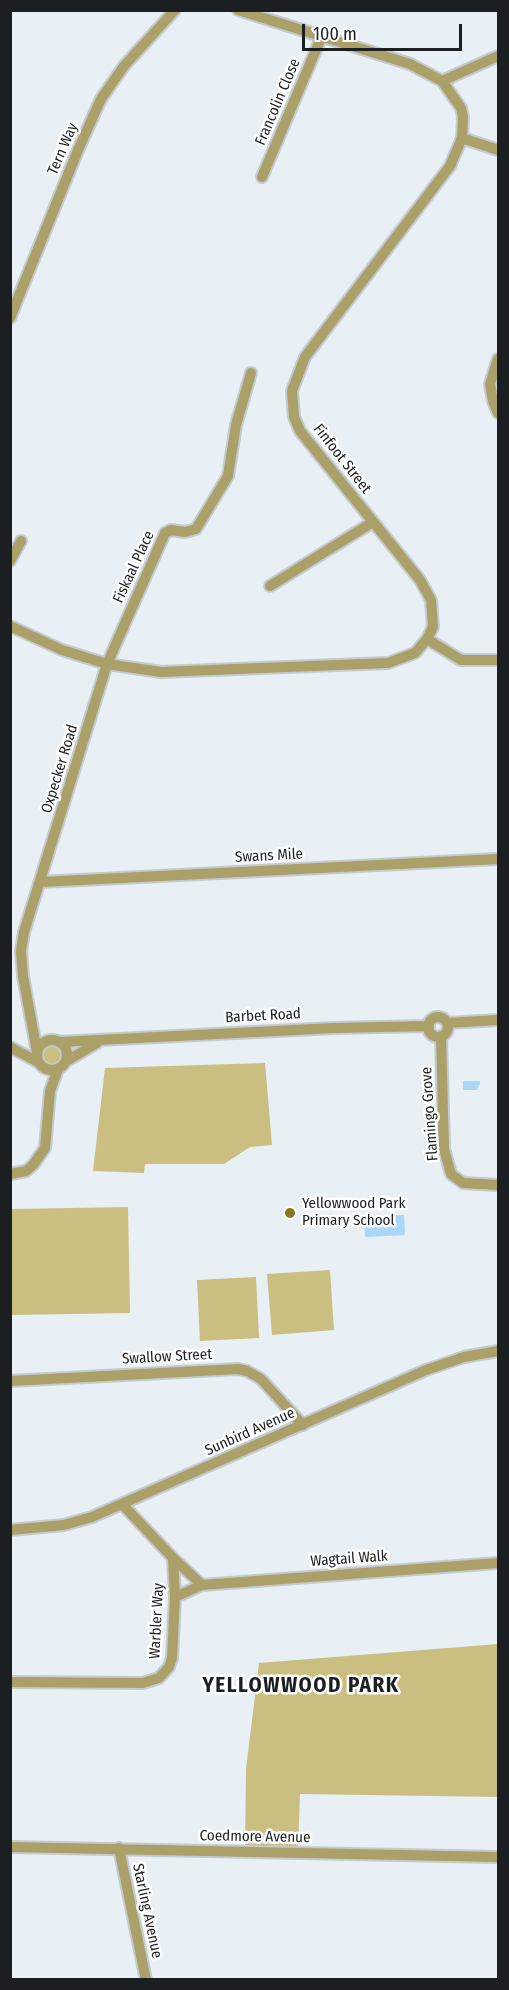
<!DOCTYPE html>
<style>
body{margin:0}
#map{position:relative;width:509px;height:1990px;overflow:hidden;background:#e9f0f5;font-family:"Fira Sans Condensed",sans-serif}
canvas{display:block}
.frame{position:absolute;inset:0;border:12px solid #1c1f21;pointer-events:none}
.scale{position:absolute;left:302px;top:24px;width:160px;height:27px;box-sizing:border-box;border:3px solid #1c1f21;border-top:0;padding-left:8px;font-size:18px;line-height:21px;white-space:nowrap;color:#1c1f21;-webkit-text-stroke:4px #fff;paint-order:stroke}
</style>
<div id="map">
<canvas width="509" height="1990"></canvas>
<div class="frame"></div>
<div class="scale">100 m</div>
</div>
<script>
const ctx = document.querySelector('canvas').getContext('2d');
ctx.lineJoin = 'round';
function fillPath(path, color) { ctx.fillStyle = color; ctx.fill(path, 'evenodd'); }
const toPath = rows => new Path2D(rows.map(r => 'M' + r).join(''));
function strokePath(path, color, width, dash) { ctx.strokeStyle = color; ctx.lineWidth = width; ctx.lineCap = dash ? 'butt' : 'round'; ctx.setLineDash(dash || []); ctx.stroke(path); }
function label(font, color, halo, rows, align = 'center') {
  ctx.font = font + ' "Fira Sans Condensed",sans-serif'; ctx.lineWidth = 5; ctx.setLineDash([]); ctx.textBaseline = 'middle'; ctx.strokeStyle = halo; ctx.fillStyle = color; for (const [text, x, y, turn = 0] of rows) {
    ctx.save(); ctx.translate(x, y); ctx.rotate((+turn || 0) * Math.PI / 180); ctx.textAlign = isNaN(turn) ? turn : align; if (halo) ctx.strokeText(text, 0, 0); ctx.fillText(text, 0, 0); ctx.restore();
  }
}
const green = toPath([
 '42 1054a10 10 0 1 1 20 0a10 10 0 1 1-20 0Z',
 [265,1063,272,1145,250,1147,224,1164,145,1164,144,1173,93,1171,105,1068],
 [128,1207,130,1313,11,1315,11,1209],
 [330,1270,334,1330,272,1335,267,1274],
 [256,1277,259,1338,200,1341,197,1280],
 [498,1644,498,1797,300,1794,298,1848,245,1845,246,1769,259,1663]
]);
const water = toPath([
 [463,1081,480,1081,480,1083,477,1090,463,1090],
 [404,1215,405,1235,365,1237,364,1216]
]);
const minor = toPath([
 [442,81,498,56],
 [462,138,498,150],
 [262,177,321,38],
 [10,318,78,150,101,99,124,66,175,10],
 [498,359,490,384,493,401,498,413],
 [10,561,21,541],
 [270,586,373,522],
 [10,626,62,650,107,664,161,672,388,663,415,653,427,639,433,627,431,600,420,580,300,431,294,417,292,391,305,357,450,166,462,138,463,117,461,108,442,81,410,64,238,10],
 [427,639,461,660,498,660],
 [41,882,498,859],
 '428 1027a10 10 0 1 1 20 0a10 10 0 1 1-20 0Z',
 [447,1023,498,1020],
 [441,1036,444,1149,451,1174,463,1183,498,1185],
 '37 1055a15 15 0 1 1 30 0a15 15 0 1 1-30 0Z',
 [59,1042,334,1028,429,1026],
 [10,1047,38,1062],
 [37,1052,23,976,21,951,24,932,107,664,165,533,171,530,185,532,196,529,228,476,236,425,251,373],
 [65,1062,97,1043],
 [10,1174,26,1171,33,1165,45,1148,50,1091,58,1069],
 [10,1381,238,1369,247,1371,261,1379,303,1425],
 [10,1530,64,1525,92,1517,426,1370,464,1357,498,1351],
 [173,1558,202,1585],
 [175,1597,202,1585,498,1563],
 [10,1682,143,1683,159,1678,169,1667,172,1658,175,1597,173,1558,122,1504],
 [10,1847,498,1857],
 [119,1848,146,1980]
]);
const markers = [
 [290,1213,6,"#87771b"]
];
const streetNames = [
 ["Francolin Close",278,102,-67],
 ["Tern Way",63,149,-67],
 ["Finfoot Street",342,459,52],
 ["Fiskaal Place",134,567,-65],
 ["Oxpecker Road",60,769,-73],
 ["Swans Mile",269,856,-3],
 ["Barbet Road",263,1016,-3],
 ["Flamingo Grove",430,1114,-94],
 ["Swallow Street",167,1357,-3],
 ["Sunbird Avenue",250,1432,-24],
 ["Wagtail Walk",349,1559,-4],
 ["Warbler Way",157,1621,-87],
 ["Coedmore Avenue",255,1837,1],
 ["Starling Avenue",147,1911,78]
];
const poiNames = [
 ["Yellowwood Park",302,1204],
 ["Primary School",302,1221]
];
const districtNames = [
 ["YELLOWWOOD PARK",301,1686]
];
fillPath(green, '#cabe81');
fillPath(water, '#aad6f7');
strokePath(minor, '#c4cacf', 14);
strokePath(minor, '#aba068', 10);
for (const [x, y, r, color] of markers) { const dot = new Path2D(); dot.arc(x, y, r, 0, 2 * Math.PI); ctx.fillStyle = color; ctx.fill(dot); strokePath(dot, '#fff', 2); }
label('15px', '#1c1f21', '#fff', streetNames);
label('15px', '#1c1f21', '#fff', poiNames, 'left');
ctx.letterSpacing = '1.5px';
label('bold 21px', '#1c1f21', '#fff', districtNames);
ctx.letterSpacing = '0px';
</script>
